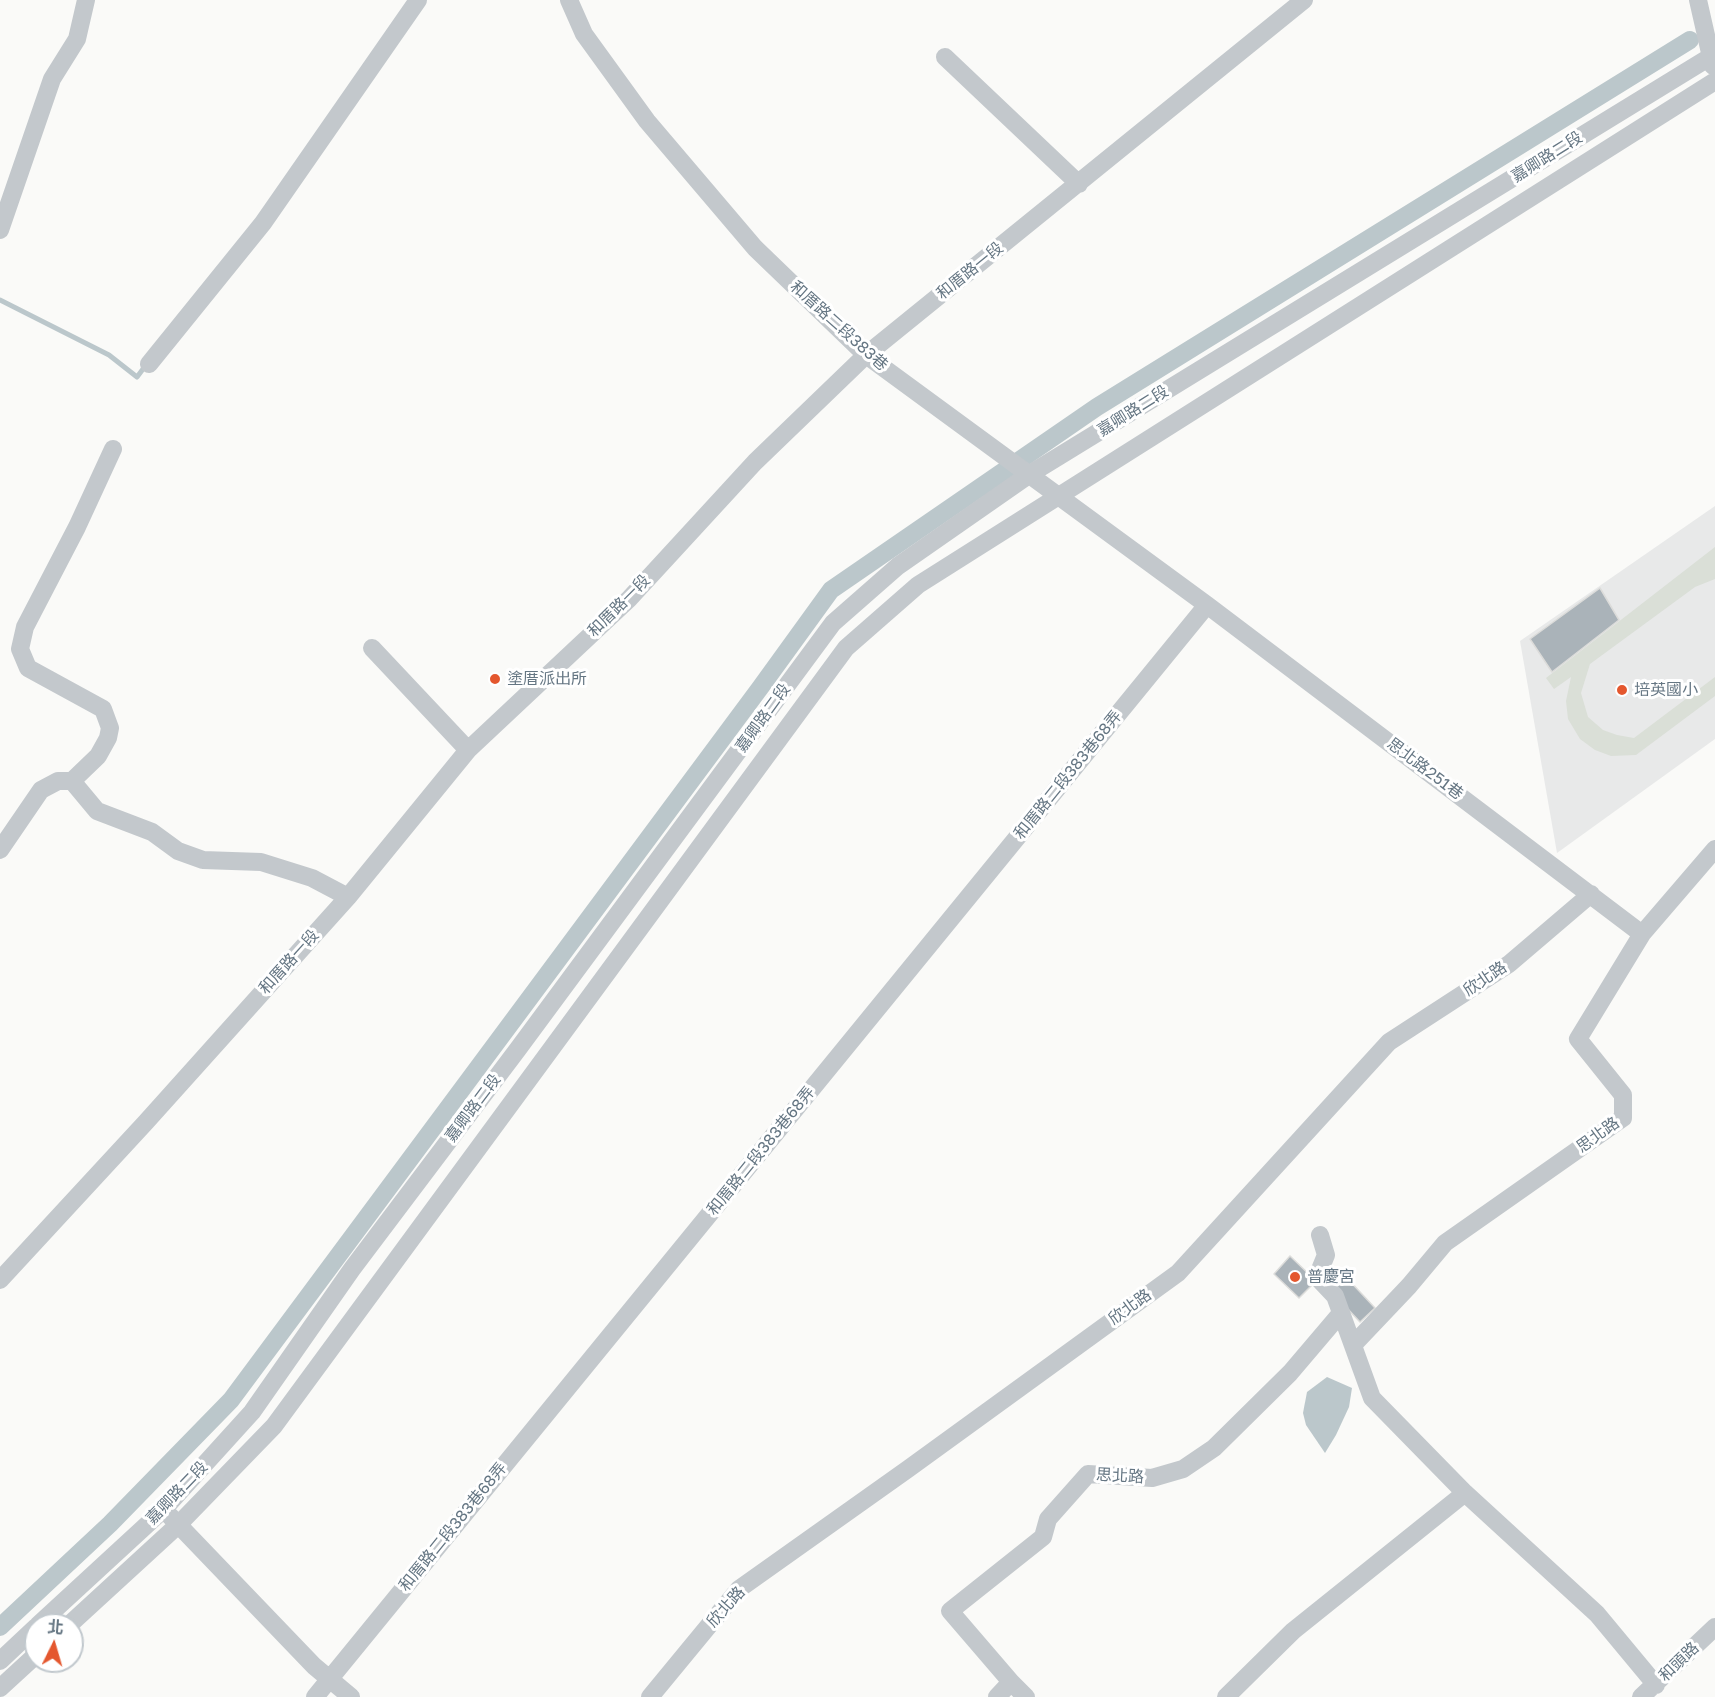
<!DOCTYPE html>
<meta charset="utf-8">
<style>
body{margin:0}
#map{position:relative;width:1715px;height:1697px;overflow:hidden;background:#fafaf8;font-family:"Golos Text","Noto Sans TC",sans-serif}
canvas{display:block}
.north{position:absolute;left:24px;top:1613px;width:60px;height:60px;box-sizing:border-box;background:#fff;border:2px solid #c1c8cd;border-radius:50%;rotate:5deg;font-size:16px;font-weight:700;line-height:24px;text-align:center;color:#657683}
.north::after{content:'';display:block;margin:auto;width:21px;height:27px;background:#e4572e;clip-path:polygon(50% 0,100% 100%,50% 72%,0 100%)}
</style>
<div id="map">
<canvas width="1715" height="1697"></canvas>
<div class="north">北</div>
</div>
<script>
const ctx = document.querySelector('canvas').getContext('2d');
ctx.lineJoin = 'round';
function fillPath(path, color) { ctx.fillStyle = color; ctx.fill(path, 'evenodd'); }
const toPath = rows => new Path2D(rows.map(r => 'M' + r).join(''));
function strokePath(path, color, width, dash) { ctx.strokeStyle = color; ctx.lineWidth = width; ctx.lineCap = dash ? 'butt' : 'round'; ctx.setLineDash(dash || []); ctx.stroke(path); }
function label(font, color, halo, rows, align = 'center') {
  ctx.font = font + ' "Golos Text","Noto Sans TC",sans-serif'; ctx.lineWidth = 6; ctx.setLineDash([]); ctx.textBaseline = 'middle'; ctx.strokeStyle = halo; ctx.fillStyle = color; for (const [text, x, y, turn = 0] of rows) {
    ctx.save(); ctx.translate(x, y); ctx.rotate((+turn || 0) * Math.PI / 180); ctx.textAlign = isNaN(turn) ? turn : align; if (halo) ctx.strokeText(text, 0, 0); ctx.fillText(text, 0, 0); ctx.restore();
  }
}
const built = toPath([
 [1715,506,1715,739,1557,853,1520,641]
]);
const green = toPath([
 [1715,547,1715,579,1695,587,1590,664,1581,693,1588,717,1603,730,1617,735,1634,738,1715,677,1715,696,1636,755,1611,756,1595,750,1580,739,1568,719,1566,701,1571,677,1554,689,1546,678]
]);
const water = toPath([
 [1327,1377,1352,1388,1349,1407,1336,1435,1325,1453,1306,1425,1303,1413,1307,1392]
]);
const stream = toPath([
 [0,300,109,355,137,377,146,365]
]);
const canal = toPath([
 [0,1627,110,1524,231,1400,760,688,831,590,1097,407,1690,40]
]);
const building = toPath([
 [1600,588,1619,620,1552,672,1530,639,1600,588],
 [1290,1256,1316,1281,1299,1298,1274,1274,1290,1256],
 '1330.5 1278a4.5 4.5 0 1 1 9 0a4.5 4.5 0 1 1-9 0Z',
 [1346,1277,1375,1308,1360,1322,1331,1291,1346,1277]
]);
const minor = toPath([
 [569,0,584,34,647,121,755,248,866,355,1207,605,1642,934],
 [1698,0,1713,66],
 [945,57,1079,184],
 [0,230,52,79,77,39,86,0],
 [149,364,263,223,418,0],
 [372,648,468,750],
 [72,781,98,756,108,738,110,728,103,709,28,668,20,649,25,627,77,527,113,449],
 [0,850,41,790,58,781,72,781,97,811,152,832,178,851,203,860,261,862,312,878,348,897],
 [1320,1235,1326,1255,1317,1277,1335,1296,1372,1398,1465,1493,1597,1614,1656,1685],
 [0,1280,146,1122,348,897,468,750,629,599,755,462,866,355,1304,0],
 [1353,1345,1409,1286,1445,1243,1623,1118,1623,1095,1578,1039,1642,934,1715,849],
 [170,1516,314,1666,351,1697],
 [38,1625,164,1509,252,1412,352,1269,518,1049,833,623,898,566,1030,474,1715,54],
 [69,1625,178,1525,274,1426,846,648,918,585,1715,81],
 [0,1661,36,1627],
 [1011,1682,950,1611,1043,1537,1048,1519,1088,1474,1152,1478,1183,1469,1214,1448,1290,1373,1341,1313],
 [0,1688,36,1655],
 [315,1697,1207,605],
 [650,1697,739,1589,908,1469,1178,1273,1389,1042,1509,964,1591,894],
 [997,1697,1011,1682,1026,1697],
 [1226,1697,1293,1631,1465,1493],
 [1641,1697,1715,1627]
]);
const markers = [
 [495,679,6,"#e4572e"],
 [1622,690,6,"#e4572e"],
 [1295,1277,6,"#e4572e"]
];
const streetNames = [
 ["嘉卿路二段",1547,157,-32],
 ["和厝路一段",970,271,-39],
 ["和厝路二段383巷",839,326,42],
 ["嘉卿路二段",1133,411,-32],
 ["和厝路一段",619,606,-45],
 ["嘉卿路二段",763,718,-54],
 ["思北路251巷",1425,769,37],
 ["和厝路二段383巷68弄",1068,775,-51],
 ["和厝路一段",289,962,-48],
 ["欣北路",1485,979,-34],
 ["嘉卿路二段",473,1108,-53],
 ["思北路",1598,1135,-36],
 ["和厝路二段383巷68弄",761,1151,-51],
 ["欣北路",1130,1307,-36],
 ["思北路",1120,1476,3],
 ["嘉卿路二段",177,1493,-46],
 ["和厝路二段383巷68弄",453,1527,-51],
 ["欣北路",726,1607,-48],
 ["和頭路",1679,1662,-44]
];
const poiNames = [
 ["塗厝派出所",507,679],
 ["培英國小",1634,690],
 ["普慶宮",1307,1277]
];
fillPath(built, '#e8e9e9');
fillPath(green, '#dadfd7');
fillPath(water, '#bbc7cb');
strokePath(stream, '#bbc7cb', 5);
strokePath(canal, '#bbc7cb', 18);
fillPath(building, '#aab3b9');
strokePath(building, '#dcdcda', 1.5);
strokePath(minor, '#c3c8cc', 18);
for (const [x, y, r, color] of markers) { const dot = new Path2D(); dot.arc(x, y, r, 0, 2 * Math.PI); ctx.fillStyle = color; ctx.fill(dot); strokePath(dot, '#fff', 2); }
label('16px', '#657683', '#fff', streetNames);
label('16px', '#657683', '#fff', poiNames, 'left');
</script>
